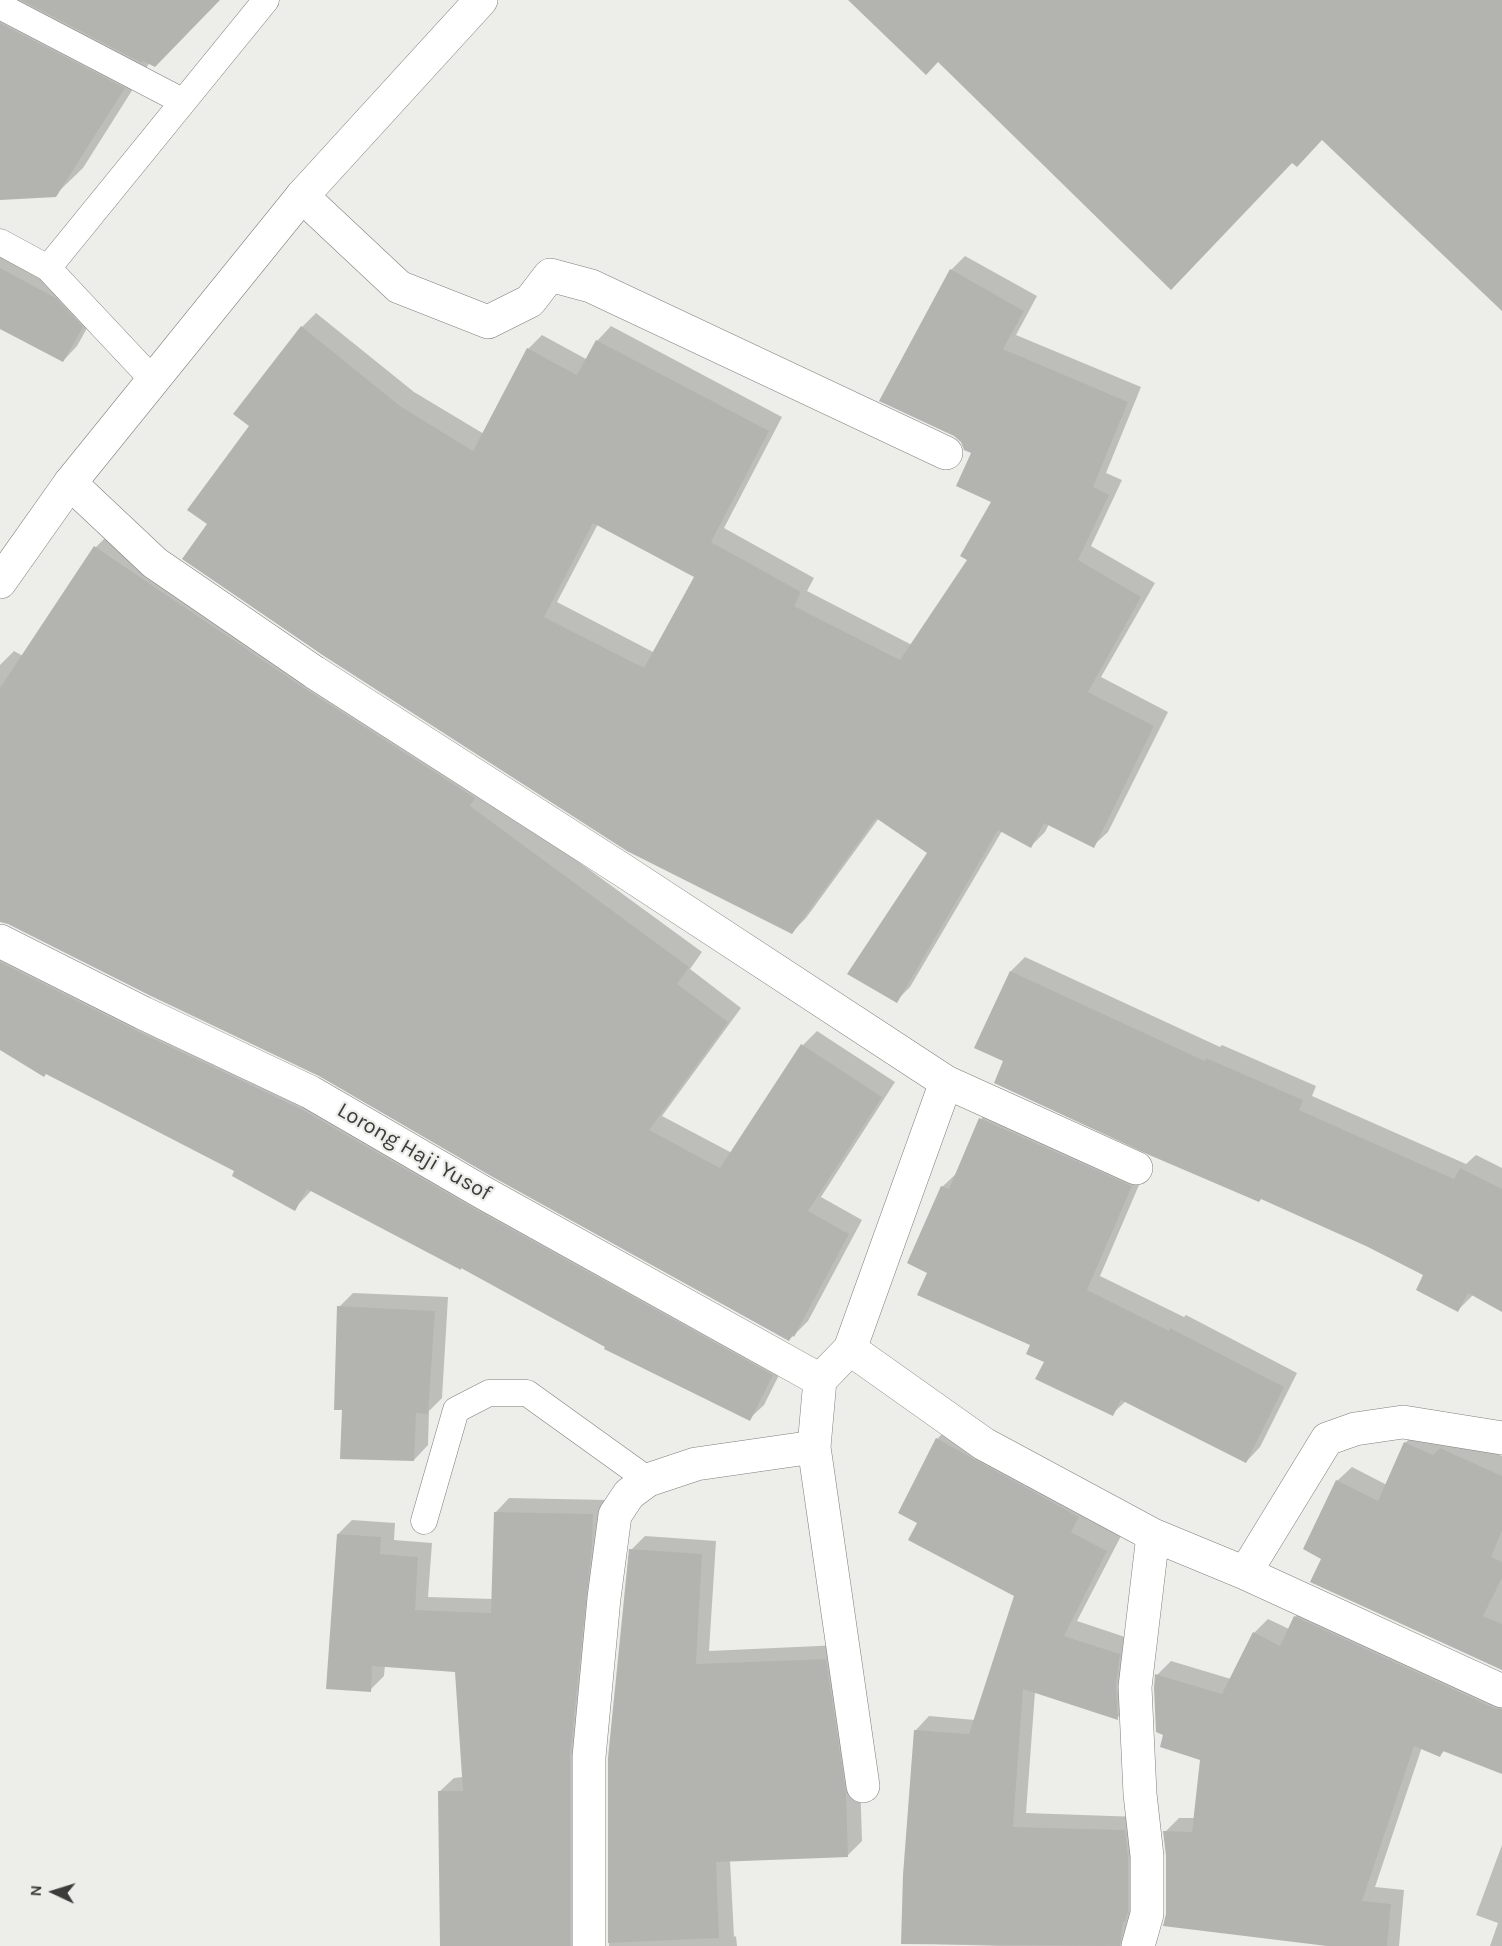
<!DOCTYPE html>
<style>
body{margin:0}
#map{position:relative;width:1502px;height:1946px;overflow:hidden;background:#edede9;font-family:Karla,sans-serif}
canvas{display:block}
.north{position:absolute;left:24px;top:1862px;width:60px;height:60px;-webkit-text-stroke:4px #edede9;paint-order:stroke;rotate:274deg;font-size:16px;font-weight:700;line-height:24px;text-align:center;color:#3c3c3a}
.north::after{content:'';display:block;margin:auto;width:21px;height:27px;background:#3c3c3a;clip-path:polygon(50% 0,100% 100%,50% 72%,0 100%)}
</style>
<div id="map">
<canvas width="1502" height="1946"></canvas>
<div class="north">N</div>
</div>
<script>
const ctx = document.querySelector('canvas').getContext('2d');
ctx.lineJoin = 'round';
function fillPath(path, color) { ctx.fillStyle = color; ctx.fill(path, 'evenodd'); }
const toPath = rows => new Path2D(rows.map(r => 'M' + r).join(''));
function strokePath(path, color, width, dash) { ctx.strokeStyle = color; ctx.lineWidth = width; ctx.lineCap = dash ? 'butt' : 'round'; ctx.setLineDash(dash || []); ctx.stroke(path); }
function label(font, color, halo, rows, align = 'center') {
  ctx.font = font + ' Karla,sans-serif'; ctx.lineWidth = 4.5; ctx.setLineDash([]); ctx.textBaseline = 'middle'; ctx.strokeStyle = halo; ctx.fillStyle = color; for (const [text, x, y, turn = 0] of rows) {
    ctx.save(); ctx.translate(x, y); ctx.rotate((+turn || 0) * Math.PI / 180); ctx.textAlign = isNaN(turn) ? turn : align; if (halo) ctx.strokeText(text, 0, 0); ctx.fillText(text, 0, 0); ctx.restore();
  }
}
const shadow = toPath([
 [0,0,219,0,150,62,83,168,55,195,0,198],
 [0,247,96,312,77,346,63,361,0,327],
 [965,256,1037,296,1016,335,1141,387,1106,473,1122,480,1091,546,1155,583,1101,677,1168,712,1108,832,1093,846,1049,824,1045,832,1031,846,1002,831,910,987,896,1001,929,852,879,818,806,918,792,932,209,524,251,426,302,327,316,313,414,392,484,434,528,349,542,335,586,359,597,341,611,326,782,417,724,528,814,578,807,591,912,645,969,559,993,501,973,453,951,270],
 [598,524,696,577,655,653,557,602],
 [110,533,483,792,702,952,690,969,741,1008,662,1116,732,1153,803,1045,817,1031,895,1082,821,1197,862,1220,808,1321,789,1340,320,1074,9,923,0,921,0,665,14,651,23,656,96,547],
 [0,938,786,1361,764,1405,749,1419,607,1347,462,1267,312,1190,294,1209,236,1171,0,1048],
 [1025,957,1220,1047,1222,1045,1316,1086,1312,1096,1466,1164,1476,1155,1502,1168,1502,1310,1473,1295,1458,1310,1425,1274,976,1047,1011,971],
 [995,1104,1145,1171,1100,1276,1184,1317,1186,1315,1297,1373,1260,1447,1246,1462,1126,1401,1112,1414,1046,1362,1032,1345,929,1272,942,1187,957,1173,981,1119],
 [353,1293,448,1297,442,1398,429,1411,428,1445,414,1460,344,1408,339,1307],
 [951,1425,1092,1502,1084,1517,1121,1536,1077,1621,1134,1640,1131,1704,1117,1718,1035,1692,1026,1813,1139,1817,1142,1896,1124,1946,999,1946,903,1943,915,1731,929,1716,975,1720,1016,1595,919,1523,937,1439],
 [1420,1429,1455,1435,1502,1456,1502,1669,1323,1558,1337,1481,1352,1467,1387,1485,1405,1443],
 [509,1498,606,1500,592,1946,442,1946,439,1792,454,1778,463,1777,456,1670,385,1665,384,1676,370,1690,338,1534,352,1520,395,1523,394,1540,432,1543,428,1597,493,1599,495,1513],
 [645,1536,716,1541,709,1651,840,1645,860,1778,862,1841,848,1855,730,1860,734,1937,736,1936,737,1946,609,1946,609,1758,631,1550],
 [1309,1603,1502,1691,1502,1773,1445,1750,1440,1755,1422,1747,1375,1887,1404,1890,1399,1946,1327,1946,1167,1914,1167,1856,1165,1832,1179,1818,1195,1818,1202,1759,1165,1734,1157,1675,1171,1661,1231,1679,1254,1633,1268,1619,1289,1629,1295,1617],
 [1502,1845,1502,1946,1490,1946,1498,1923,1476,1915]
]);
const building = toPath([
 [21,0,220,0,155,67,143,61,142,63],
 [848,0,1502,0,1502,311,1322,140,1297,167,1292,163,1171,290,938,62,926,75],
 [0,23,125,88,56,197,0,200],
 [0,268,56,298,83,327,63,362,0,329],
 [950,269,1024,311,1003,349,1128,402,1093,487,1109,495,1078,560,1141,597,1088,692,1154,726,1094,848,1044,823,1031,848,998,830,897,1003,847,974,927,853,876,818,792,934,627,851,324,656,182,559,207,524,187,510,249,426,233,414,301,326,400,406,473,451,527,348,577,375,596,340,769,431,711,542,801,592,794,606,900,660,967,560,960,556,991,502,956,486,971,453,964,450,961,442,954,436,879,401],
 [593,523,694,577,644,668,544,617],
 [94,546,304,688,475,798,470,806,689,967,677,984,728,1022,649,1130,720,1168,801,1044,882,1097,808,1211,849,1234,794,1337,792,1335,789,1341,491,1176,319,1076,151,996,8,924,0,922,0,688],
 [0,962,135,1030,301,1109,473,1208,773,1375,750,1421,604,1349,605,1347,461,1268,461,1270,307,1189,295,1211,232,1176,234,1171,46,1074,44,1077,0,1050],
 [1010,971,1205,1061,1206,1058,1303,1100,1299,1110,1454,1179,1460,1168,1502,1189,1502,1312,1468,1293,1458,1312,1416,1290,1423,1275,1366,1246,1261,1199,1259,1202,1147,1154,994,1083,1003,1061,974,1048],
 [979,1118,1132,1186,1087,1290,1169,1331,1170,1328,1284,1387,1246,1463,1121,1400,1113,1416,1035,1379,1044,1362,1026,1354,1030,1345,917,1295,927,1273,907,1263,941,1186,949,1189],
 [337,1306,435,1311,428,1414,416,1413,414,1461,340,1459,342,1410,334,1410],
 [936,1438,1079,1517,1071,1532,1107,1551,1064,1636,1120,1654,1116,1685,1118,1720,1023,1689,1013,1827,1125,1830,1128,1857,1128,1911,1125,1922,1123,1922,1120,1946,901,1944,903,1875,914,1730,969,1734,1014,1596,908,1540,917,1523,898,1513],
 [1404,1442,1433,1455,1440,1448,1502,1476,1502,1531,1491,1557,1502,1562,1502,1578,1483,1616,1502,1624,1502,1670,1310,1582,1321,1559,1303,1549,1336,1480,1378,1501],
 [494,1512,593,1514,592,1545,570,1755,570,1946,440,1946,438,1791,463,1791,455,1672,372,1666,371,1692,326,1689,337,1534,381,1537,380,1554,418,1557,415,1610,491,1613],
 [629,1549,702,1554,696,1664,826,1659,846,1793,848,1857,716,1862,719,1938,608,1943,608,1758],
 [1294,1616,1494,1708,1502,1709,1502,1774,1443,1751,1440,1757,1414,1746,1362,1901,1391,1904,1387,1946,1327,1946,1163,1926,1166,1914,1166,1856,1163,1831,1192,1832,1200,1760,1160,1747,1163,1735,1156,1732,1154,1688,1155,1674,1222,1694,1253,1632,1280,1646]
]);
const lane = toPath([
 [0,6,182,101],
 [0,242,48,268,266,0],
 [48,268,153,380],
 [424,1521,456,1410,489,1393,527,1393,648,1480]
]);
const street = toPath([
 [302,196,399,287,488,322,530,301,550,275,591,286,946,453],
 [70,483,155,563,314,672,624,871,946,1082,850,1349,820,1380,814,1447,696,1464,648,1480,629,1494,615,1515,604,1598,589,1757,589,1946],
 [0,941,143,1013,310,1092,482,1192,820,1380],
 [946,1082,1136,1168],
 [850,1349,984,1444,1153,1535,1245,1573,1502,1691],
 [814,1447,863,1786],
 [1245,1573,1327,1439,1355,1429,1403,1422,1502,1438],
 [1138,1946,1147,1914,1147,1856,1140,1794,1135,1687,1153,1535]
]);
const primary = toPath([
 [0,582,70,483,302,196,481,0]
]);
const streetNames = [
 ["Lorong Haji Yusof",414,1152,30]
];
fillPath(shadow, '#0003');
fillPath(building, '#b3b4af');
strokePath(lane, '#7f7f7b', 27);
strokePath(street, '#7f7f7b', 34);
strokePath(primary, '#7f7f7b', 34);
strokePath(lane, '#fff', 26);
strokePath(street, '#fff', 33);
strokePath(primary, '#fff', 33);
label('22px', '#3c3c3a', '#edede9', streetNames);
</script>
